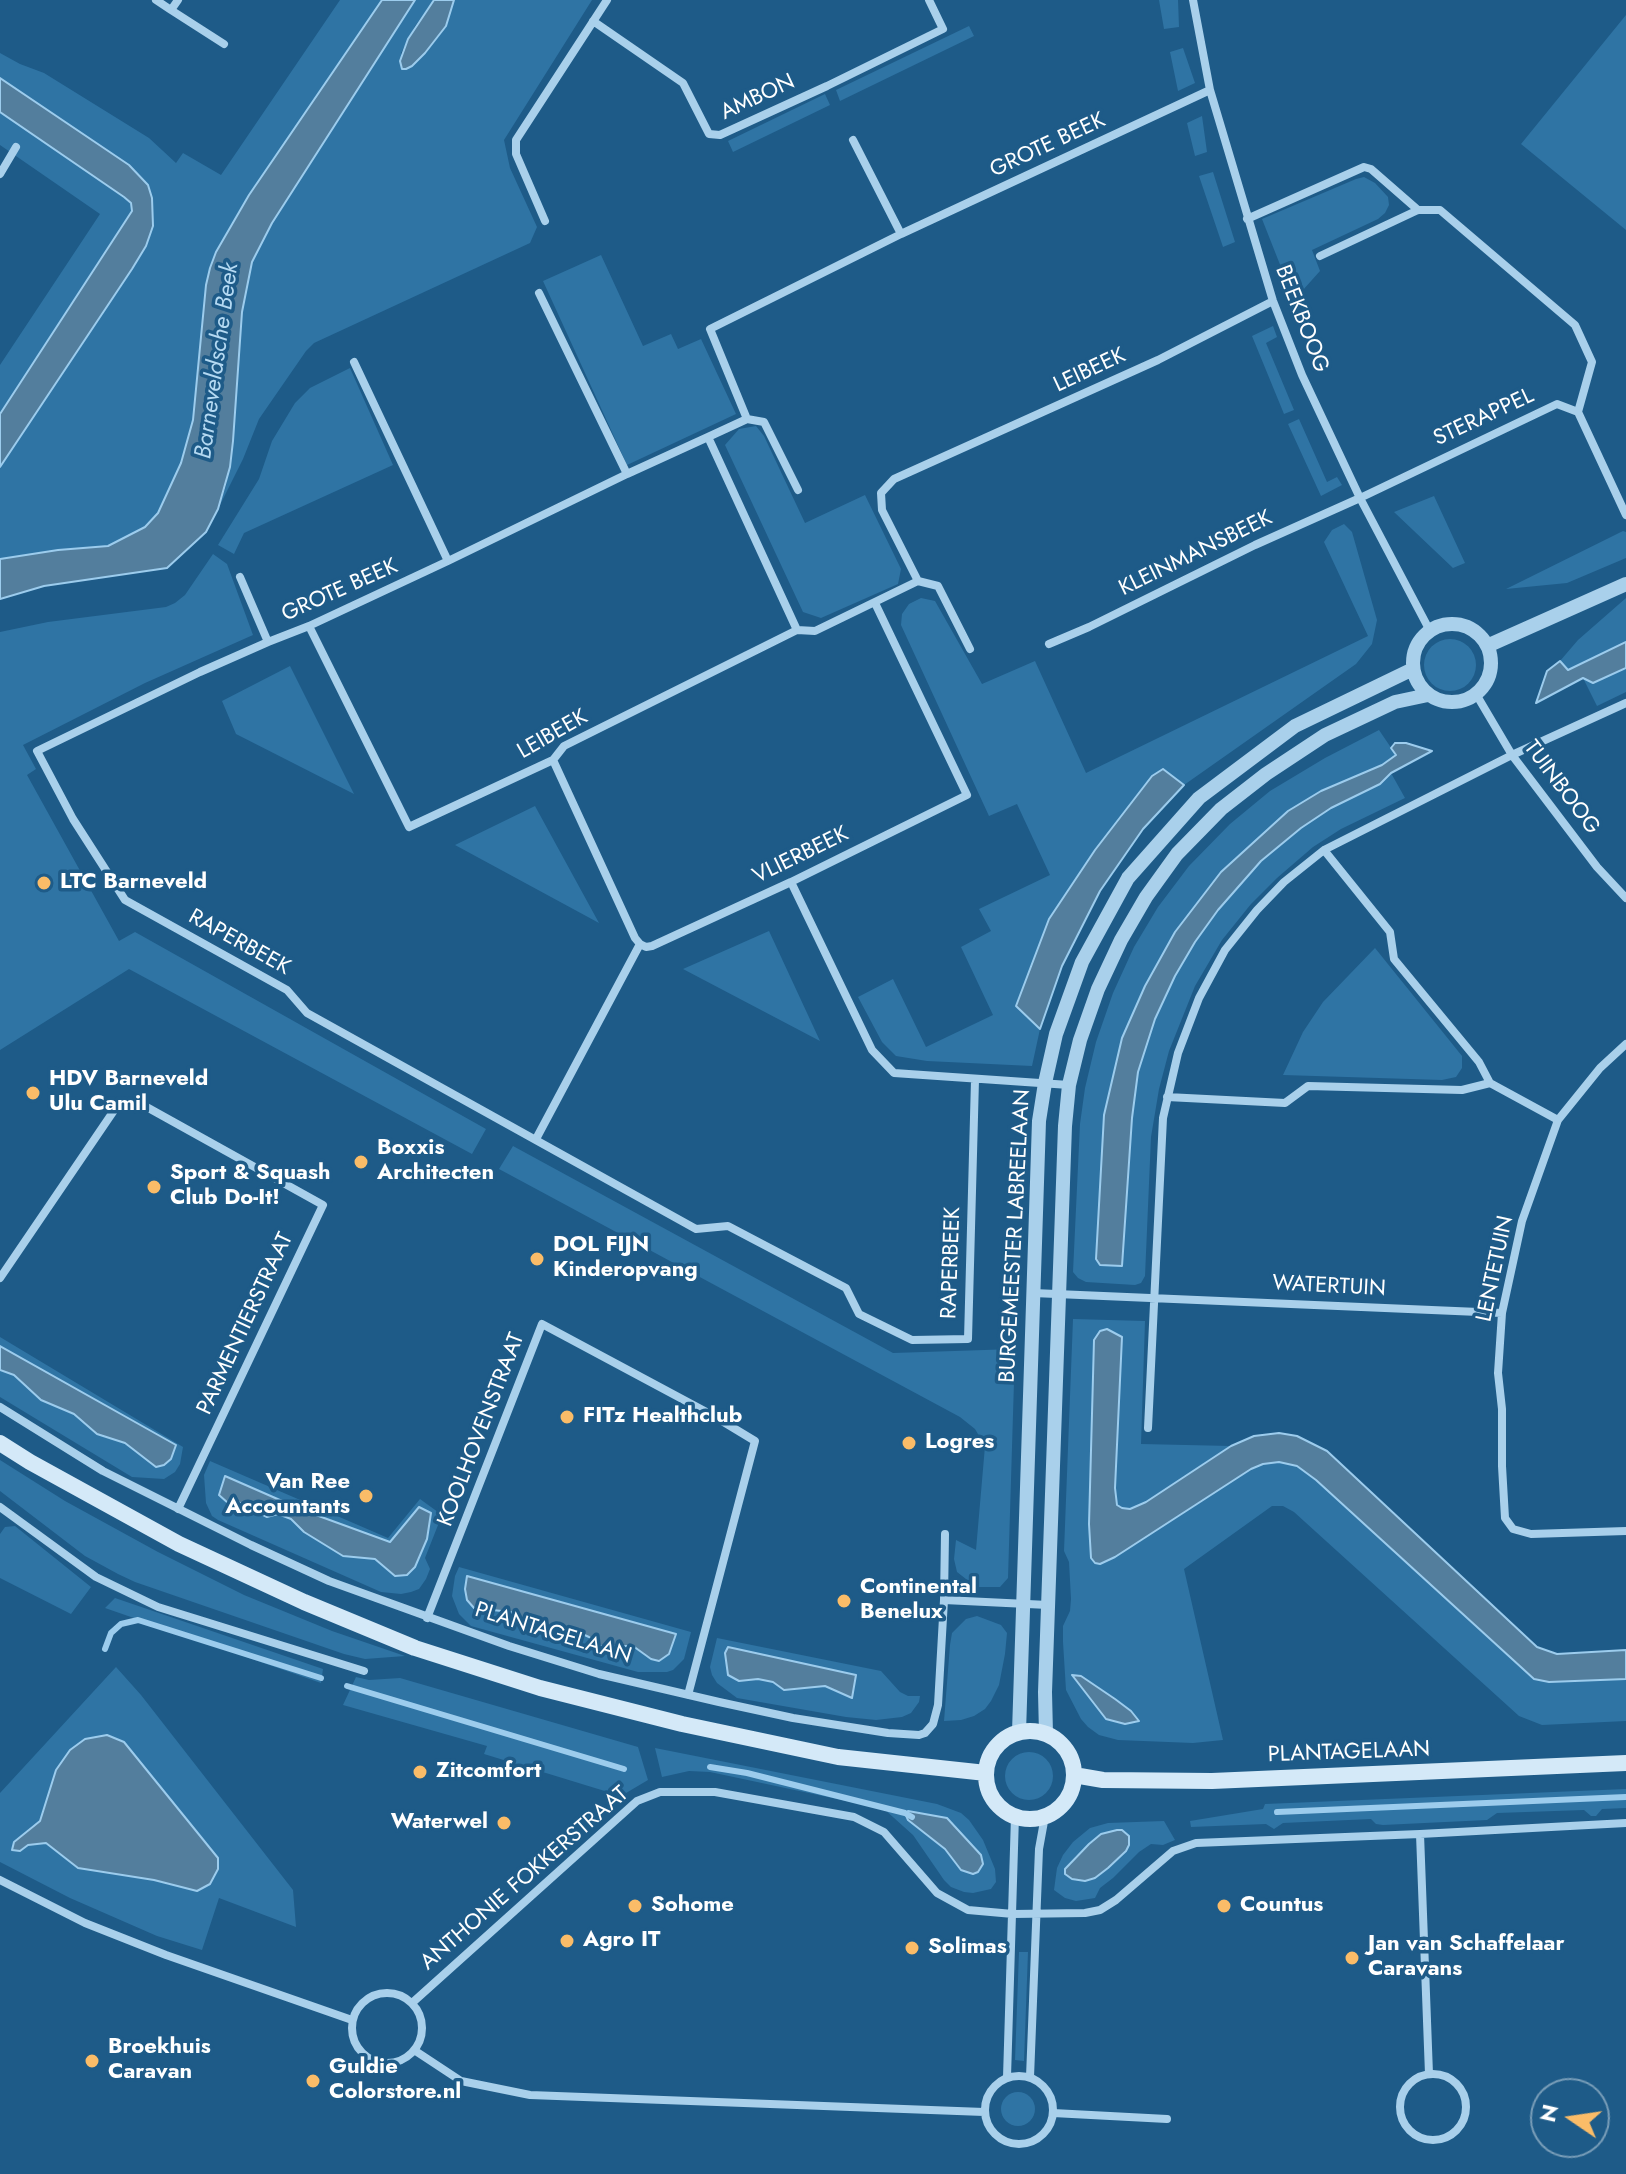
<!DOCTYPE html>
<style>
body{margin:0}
#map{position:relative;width:1626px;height:2174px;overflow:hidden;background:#1e5b88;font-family:Jost,sans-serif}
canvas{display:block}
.north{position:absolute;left:1530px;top:2078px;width:80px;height:80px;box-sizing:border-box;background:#1e5b88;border:2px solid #789db8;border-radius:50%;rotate:283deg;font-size:22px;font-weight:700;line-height:32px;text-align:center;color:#fff}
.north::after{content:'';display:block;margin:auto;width:28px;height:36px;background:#fabc68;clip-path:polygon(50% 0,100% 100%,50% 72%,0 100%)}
</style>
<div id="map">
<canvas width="1626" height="2174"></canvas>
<div class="north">N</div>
</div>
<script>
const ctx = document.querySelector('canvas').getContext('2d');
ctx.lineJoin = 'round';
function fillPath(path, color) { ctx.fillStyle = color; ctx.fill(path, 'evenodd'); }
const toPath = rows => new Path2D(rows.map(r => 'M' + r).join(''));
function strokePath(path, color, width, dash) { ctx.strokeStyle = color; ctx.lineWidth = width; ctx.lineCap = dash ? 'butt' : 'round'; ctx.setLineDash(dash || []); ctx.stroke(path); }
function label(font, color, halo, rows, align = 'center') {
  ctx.font = font + ' Jost,sans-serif'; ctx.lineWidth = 7; ctx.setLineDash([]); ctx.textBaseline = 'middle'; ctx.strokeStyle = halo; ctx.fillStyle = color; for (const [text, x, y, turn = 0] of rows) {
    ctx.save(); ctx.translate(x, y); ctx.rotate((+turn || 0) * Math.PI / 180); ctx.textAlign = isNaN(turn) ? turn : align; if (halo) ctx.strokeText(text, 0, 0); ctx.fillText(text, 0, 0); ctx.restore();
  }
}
const green = toPath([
 [340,0,382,0,249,195,216,252,210,268,206,286,193,420,181,463,158,513,145,527,108,546,58,550,0,559,0,467,146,246,153,226,148,185,0,78,0,53,20,64,44,73,149,138,176,163,183,153,221,175],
 [415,0,434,0,415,26,401,53,403,69,406,69,425,53,439,36,446,26,454,0,592,0,504,140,510,168,537,227,530,243,314,343,306,351,259,419,243,459,218,509,226,486,233,441,242,312,252,262,272,223],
 [1159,0,1178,0,1179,27,1164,29],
 [1626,15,1626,230,1521,144],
 [969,26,974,36,840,101,836,90],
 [1183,48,1195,83,1178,91,1170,52],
 [825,94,830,105,733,152,728,141],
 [0,112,124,197,131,204,132,211,0,414,0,365,100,214,0,145],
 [1202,116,1207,152,1195,156,1187,123],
 [1213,172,1235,242,1223,247,1199,176],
 [1364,177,1375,183,1388,197,1389,205,1385,213,1378,219,1312,250,1320,271,1294,300,1262,219,1356,179],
 [601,255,643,346,671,334,678,349,701,339,736,414,627,465,543,281],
 [1273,326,1277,337,1266,343,1294,410,1284,414,1252,336],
 [350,368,393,465,244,533,234,554,218,545,259,479,272,441,295,403,310,388],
 [1299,419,1327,482,1337,477,1342,485,1321,496,1288,424],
 [756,426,764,436,805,523,865,495,901,569,898,584,821,618,803,612,725,445,739,429],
 [1434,496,1465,563,1453,568,1394,512],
 [1344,524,1352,532,1377,620,1372,644,1356,664,1184,785,1163,769,1152,776,1095,850,1049,919,1017,1006,1040,1029,1032,1066,927,1061,896,1056,882,1042,858,997,893,979,926,1047,993,1015,961,947,991,931,979,909,1050,875,1017,804,989,816,901,625,902,614,909,604,921,598,935,601,982,684,1035,661,1086,773,1368,636,1324,542,1332,530],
 [1623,531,1626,532,1626,558,1567,583,1506,589],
 [213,554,227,564,253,635,145,683,23,745,36,769,27,775,119,941,135,932,486,1129,472,1154,129,969,0,1050,0,632,48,622,166,607,175,603,185,595],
 [1626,598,1626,642,1568,670,1560,661,1578,640],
 '1424 665a26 26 0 1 1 52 0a26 26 0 1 1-52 0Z',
 [290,666,354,794,236,734,222,701],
 [1626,668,1626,692,1597,706,1583,678,1594,683],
 [1379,730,1396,755,1221,872,1175,932,1145,986,1122,1038,1104,1115,1096,1259,1132,1118,1138,1072,1155,1019,1175,976,1195,942,1234,890,1261,861,1301,828,1331,808,1380,784,1391,773,1405,798,1341,829,1313,847,1277,878,1251,904,1222,940,1195,986,1169,1051,1159,1089,1151,1137,1145,1276,1141,1283,1135,1285,1086,1282,1078,1278,1073,1272,1080,1124,1085,1088,1096,1042,1113,993,1134,947,1158,907,1189,866,1230,824,1270,791,1325,758],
 [535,806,599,923,455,845],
 [769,931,820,1041,683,969],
 [1375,948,1462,1056,1462,1068,1456,1077,1442,1080,1283,1075,1303,1032,1323,1002],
 [513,1146,893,1353,1015,1349,1008,1578,1000,1587,979,1587,966,1579,957,1572,954,1559,956,1540,976,1550,985,1446,975,1429,960,1417,499,1169],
 [1073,1319,1145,1321,1141,1444,1231,1446,1146,1502,1130,1509,1122,1508,1117,1505,1097,1335,1094,1340,1089,1524,1100,1564,1115,1557,1251,1469,1263,1464,1279,1462,1297,1466,1316,1480,1534,1679,1549,1682,1626,1679,1626,1721,1542,1725,1519,1716,1294,1512,1283,1506,1272,1506,1184,1569,1223,1740,1193,1743,1118,1740,1099,1735,1088,1727,1081,1719,1066,1690,1063,1642,1063,1626,1070,1611,1071,1599,1069,1562,1064,1551],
 [0,1337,183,1447,180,1464,175,1472,164,1479,132,1477,0,1397],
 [0,1460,65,1501,158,1552,244,1595,332,1631,405,1656,365,1659,344,1654,135,1582,118,1574,85,1556,0,1491],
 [210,1461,388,1538,420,1499,442,1515,425,1558,430,1569,426,1579,419,1589,411,1592,401,1594,381,1592,218,1520,212,1516,206,1503,204,1475],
 [15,1526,91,1587,71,1614,0,1578,0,1534,5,1527],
 [459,1567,691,1632,684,1659,673,1670,667,1672,638,1672,471,1626,459,1614,452,1596,455,1576],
 [115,1598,323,1669,321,1683,105,1608],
 [977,1616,1001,1625,1007,1633,1005,1654,999,1685,991,1701,985,1709,974,1716,961,1720,944,1721,950,1645,952,1633,966,1619],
 [717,1638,881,1671,900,1692,908,1696,920,1696,919,1702,911,1713,902,1717,876,1720,846,1717,737,1698,717,1683,712,1675,710,1667],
 [116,1667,141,1695,293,1890,296,1927,219,1898,202,1950,157,1936,70,1898,0,1862,0,1793],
 [124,1742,218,1857,218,1869,197,1891,154,1880,78,1868,46,1843,28,1845,14,1842,40,1821,56,1770],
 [356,1677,369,1680,400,1678,638,1747,648,1780,621,1796,484,1754,487,1746,343,1705],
 [655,1748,937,1804,961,1813,969,1820,983,1840,995,1869,996,1882,991,1889,973,1893,964,1892,951,1887,944,1880,913,1835,884,1809,710,1772,689,1771,662,1777],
 '1005 1776a24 24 0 1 1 48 0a24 24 0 1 1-48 0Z',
 [1626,1789,1626,1808,1602,1809,1596,1816,1591,1816,1584,1810,1497,1813,1487,1820,1383,1825,1376,1824,1371,1819,1283,1823,1274,1829,1266,1824,1191,1827,1190,1821,1263,1809,1265,1804],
 [1164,1821,1175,1840,1163,1845,1151,1844,1139,1852,1113,1878,1100,1888,1095,1898,1076,1901,1065,1898,1054,1890,1057,1868,1063,1855,1073,1842,1090,1828,1108,1823],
 [1117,1830,1126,1851,1108,1868,1065,1869,1076,1856,1101,1834],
 [1019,1952,1028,1952,1024,2061,1015,2060],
 '1001 2109a17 17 0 1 1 34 0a17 17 0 1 1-34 0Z'
]);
const water = toPath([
 [382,0,415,0,272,223,252,262,242,312,233,441,230,467,218,509,206,532,167,568,44,586,0,599,0,559,58,550,108,546,145,527,158,513,181,463,193,420,206,285,210,268,216,252,249,195,382,0],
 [434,0,454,0,446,26,425,53,412,66,406,69,402,69,400,61,408,39,434,0],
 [0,78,129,165,148,185,152,198,153,226,146,246,132,269,0,467,0,414,132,211,131,203,124,197,0,112,0,78],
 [1626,642,1626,668,1593,683,1583,678,1536,703,1547,671,1560,661,1568,670,1626,642],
 [1395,743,1406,743,1432,751,1391,773,1380,784,1331,808,1301,828,1261,861,1218,910,1195,942,1175,976,1155,1019,1138,1072,1132,1118,1122,1266,1100,1265,1096,1259,1104,1115,1122,1038,1145,986,1175,932,1221,872,1288,811,1321,791,1382,765,1396,755,1391,748,1395,743],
 [1163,769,1184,785,1143,829,1100,891,1062,966,1040,1029,1016,1006,1049,919,1095,850,1152,776,1163,769],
 [1107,1329,1122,1337,1115,1488,1117,1505,1122,1508,1130,1509,1146,1502,1231,1446,1254,1436,1279,1433,1297,1436,1327,1451,1537,1647,1557,1654,1626,1650,1626,1679,1549,1682,1534,1679,1316,1480,1297,1466,1279,1462,1263,1464,1251,1469,1115,1557,1100,1564,1095,1563,1091,1558,1089,1524,1094,1340,1100,1331,1107,1329],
 [0,1346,176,1445,171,1459,164,1465,156,1467,125,1443,97,1434,74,1414,41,1400,14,1375,0,1370,0,1346],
 [225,1476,305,1511,390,1542,419,1507,431,1513,427,1539,415,1567,407,1575,395,1576,375,1559,343,1556,304,1532,291,1519,278,1514,267,1517,238,1502,228,1503,219,1495,225,1476],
 [467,1576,676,1634,669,1654,659,1661,651,1659,633,1646,600,1646,589,1637,569,1628,527,1625,511,1612,474,1608,467,1600,465,1589,467,1576],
 [728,1647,856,1675,852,1698,825,1686,784,1690,773,1682,758,1679,739,1681,728,1675,725,1653,728,1647],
 [1072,1675,1081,1676,1115,1699,1131,1711,1139,1721,1125,1724,1106,1719,1072,1675],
 [107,1735,124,1742,218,1858,218,1869,210,1884,197,1891,154,1880,78,1868,46,1843,28,1845,20,1851,12,1850,14,1842,40,1821,56,1770,70,1750,85,1739,107,1735],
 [908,1811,947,1818,981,1855,983,1864,978,1872,973,1874,961,1870,945,1849,908,1820,905,1813,908,1811],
 [1117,1830,1122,1830,1129,1836,1129,1845,1126,1851,1108,1868,1095,1878,1085,1881,1072,1879,1065,1874,1065,1869,1089,1844,1101,1834,1117,1830]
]);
const stream = toPath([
 [105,1649,111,1633,121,1624,138,1620,321,1678],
 [347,1686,624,1769],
 [710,1767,747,1773,905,1813,912,1817],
 [1277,1812,1626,1797]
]);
const minor = toPath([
 [156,0,171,10,178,0],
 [1193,0,1210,90,1273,301,1302,375,1360,498,1430,631],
 [171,10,224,44],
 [593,21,683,83,709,134,720,135,827,86,943,29,929,0],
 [853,140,901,234],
 [0,174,16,147],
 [1247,219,1364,167,1371,169,1418,210],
 [545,221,516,154,516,140,607,0],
 [539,293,627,474],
 [354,362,448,561],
 [1578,412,1626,515],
 [747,419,764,422,798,490],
 [240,577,268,642,309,626,448,561,627,474,708,437],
 [309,626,409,827,553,760,564,746,797,630,815,631,918,581],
 [797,630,708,437,747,419,710,329,901,234,1210,90],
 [268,642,200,672,37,751,73,819,125,900,287,990,307,1013,696,1229,728,1226,846,1288,859,1314,912,1340,968,1339,975,1080],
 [1049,644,1089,627,1255,545,1360,498,1557,404,1578,412,1592,362,1575,325,1440,210,1418,210,1320,256],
 [970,649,938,586,918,581,882,510,881,493,894,479,1158,360,1273,301],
 [1476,694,1512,755,1597,867,1626,898],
 [553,760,635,938,640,944,646,947,652,946,791,882,967,795,875,603],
 [1324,850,1390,932,1394,959,1479,1062,1490,1083,1558,1120],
 [791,882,872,1050,894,1073,1069,1085],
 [1626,1044,1600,1068,1558,1120,1522,1221,1502,1313,1498,1373,1502,1409,1502,1466,1505,1518,1513,1529,1531,1534,1626,1531],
 [1167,1097,1285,1103,1308,1086,1462,1090,1490,1083],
 [536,1139,640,944],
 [0,1278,115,1109,126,1103,143,1105,323,1205,178,1509],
 [1033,1293,1502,1313],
 [0,1407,103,1471,251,1545,329,1581,509,1646,599,1674,719,1702,793,1718,888,1733,919,1735,925,1733,933,1724,938,1705,944,1600,1048,1605],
 [1148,1428,1163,1118,1178,1053,1199,998,1225,950,1257,910,1284,882,1324,850,1512,755,1626,703],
 [0,1507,96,1577,158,1607,364,1671],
 [944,1600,945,1534],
 [427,1618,542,1324,712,1415,755,1441,688,1695],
 [1420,1834,1429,2074],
 [0,1880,85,1923,166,1955,352,2020],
 '352 2028a35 35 0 1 1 70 0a35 35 0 1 1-70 0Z',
 [412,2003,637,1801,660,1792,715,1792,854,1817,884,1832,937,1893,968,1910,1013,1914,1085,1913,1100,1910,1116,1900,1173,1851,1196,1843,1420,1834,1626,1823],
 [414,2050,461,2081,530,2095,984,2112],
 '1400 2107a33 33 0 1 1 66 0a33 33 0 1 1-66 0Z',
 '985 2110a34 34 0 1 1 68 0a34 34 0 1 1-68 0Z',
 [1007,2077,1015,1816],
 [1030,2077,1039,1849,1045,1816],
 [1053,2113,1167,2119]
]);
const tertiary = toPath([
 '1413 663a39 39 0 1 1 78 0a39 39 0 1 1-78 0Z',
 [1487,646,1626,584],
 [1019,1732,1039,1121,1045,1083,1056,1034,1082,962,1128,878,1199,798,1295,726,1413,669],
 [1046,1734,1045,1692,1065,1126,1069,1085,1080,1040,1098,989,1121,940,1146,897,1177,854,1221,809,1266,774,1325,735,1395,702,1428,695]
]);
const secondary = toPath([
 [0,1443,30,1462,179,1544,304,1602,415,1648,540,1688,682,1724,838,1757,986,1773],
 '986 1775a44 44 0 1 1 88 0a44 44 0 1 1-88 0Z',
 [1074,1775,1103,1780,1212,1781,1626,1763]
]);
const markers = [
 [44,883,8,"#fabc68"],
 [33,1093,8,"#fabc68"],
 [361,1162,8,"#fabc68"],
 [154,1187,8,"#fabc68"],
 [537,1259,8,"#fabc68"],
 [567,1417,8,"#fabc68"],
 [909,1443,8,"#fabc68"],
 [366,1496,8,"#fabc68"],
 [844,1601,8,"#fabc68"],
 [420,1772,8,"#fabc68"],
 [504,1823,8,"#fabc68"],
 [635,1906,8,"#fabc68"],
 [1224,1906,8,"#fabc68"],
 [567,1941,8,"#fabc68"],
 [912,1948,8,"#fabc68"],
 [1352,1958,8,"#fabc68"],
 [92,2061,8,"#fabc68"],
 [313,2081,8,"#fabc68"]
];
const streetNames = [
 ["AMBON",758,98,-25],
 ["GROTE BEEK",1048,146,-25],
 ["BEEKBOOG",1301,319,69],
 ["LEIBEEK",1090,371,-25],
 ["STERAPPEL",1484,418,-25],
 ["KLEINMANSBEEK",1196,554,-26],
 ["GROTE BEEK",340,591,-24],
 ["LEIBEEK",553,735,-30],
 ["TUINBOOG",1561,788,53],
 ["VLIERBEEK",801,856,-26],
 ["RAPERBEEK",239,943,29],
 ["BURGEMEESTER LABREELAAN",1016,1236,-87],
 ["RAPERBEEK",952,1263,-88],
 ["LENTETUIN",1496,1269,-78],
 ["WATERTUIN",1329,1287,3],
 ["PARMENTIERSTRAAT",246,1324,-65],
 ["KOOLHOVENSTRAAT",482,1430,-69],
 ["PLANTAGELAAN",553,1634,17],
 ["PLANTAGELAAN",1349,1753,-2],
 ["ANTHONIE FOKKERSTRAAT",525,1879,-41]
];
const poiNames = [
 ["LTC Barneveld",60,883],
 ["HDV Barneveld",49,1080],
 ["Ulu Camil",49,1105],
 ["Boxxis",377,1149],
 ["Architecten",377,1174],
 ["Sport & Squash",170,1174],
 ["Club Do-It!",170,1199],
 ["DOL FIJN",553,1246],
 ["Kinderopvang",553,1271],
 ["FITz Healthclub",583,1417],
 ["Logres",925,1443],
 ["Van Ree",350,1483,"right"],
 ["Accountants",350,1508,"right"],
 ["Continental",860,1588],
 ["Benelux",860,1613],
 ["Zitcomfort",436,1772],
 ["Waterwel",488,1823,"right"],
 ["Sohome",651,1906],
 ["Countus",1240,1906],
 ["Agro IT",583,1941],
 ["Jan van Schaffelaar",1368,1945],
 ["Caravans",1368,1970],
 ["Solimas",928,1948],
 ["Broekhuis",108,2048],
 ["Caravan",108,2073],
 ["Guldie",329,2068],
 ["Colorstore.nl",329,2093]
];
const waterNames = [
 ["Barneveldsche Beek",218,361,-82]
];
fillPath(green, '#2f74a4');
fillPath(water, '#537e9d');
strokePath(water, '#9ccced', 2);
strokePath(stream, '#9ccced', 6);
strokePath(minor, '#a9d0eb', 8);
strokePath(tertiary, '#a9d0eb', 14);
strokePath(secondary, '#d4e9f8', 16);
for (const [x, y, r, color] of markers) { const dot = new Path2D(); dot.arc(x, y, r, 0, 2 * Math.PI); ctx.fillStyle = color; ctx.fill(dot); strokePath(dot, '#1e5b88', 3); }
label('22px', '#fff', '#1e5b88', streetNames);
label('bold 22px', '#fff', '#1e5b88', poiNames, 'left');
label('italic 24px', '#b4d9f2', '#1e5b88', waterNames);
</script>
